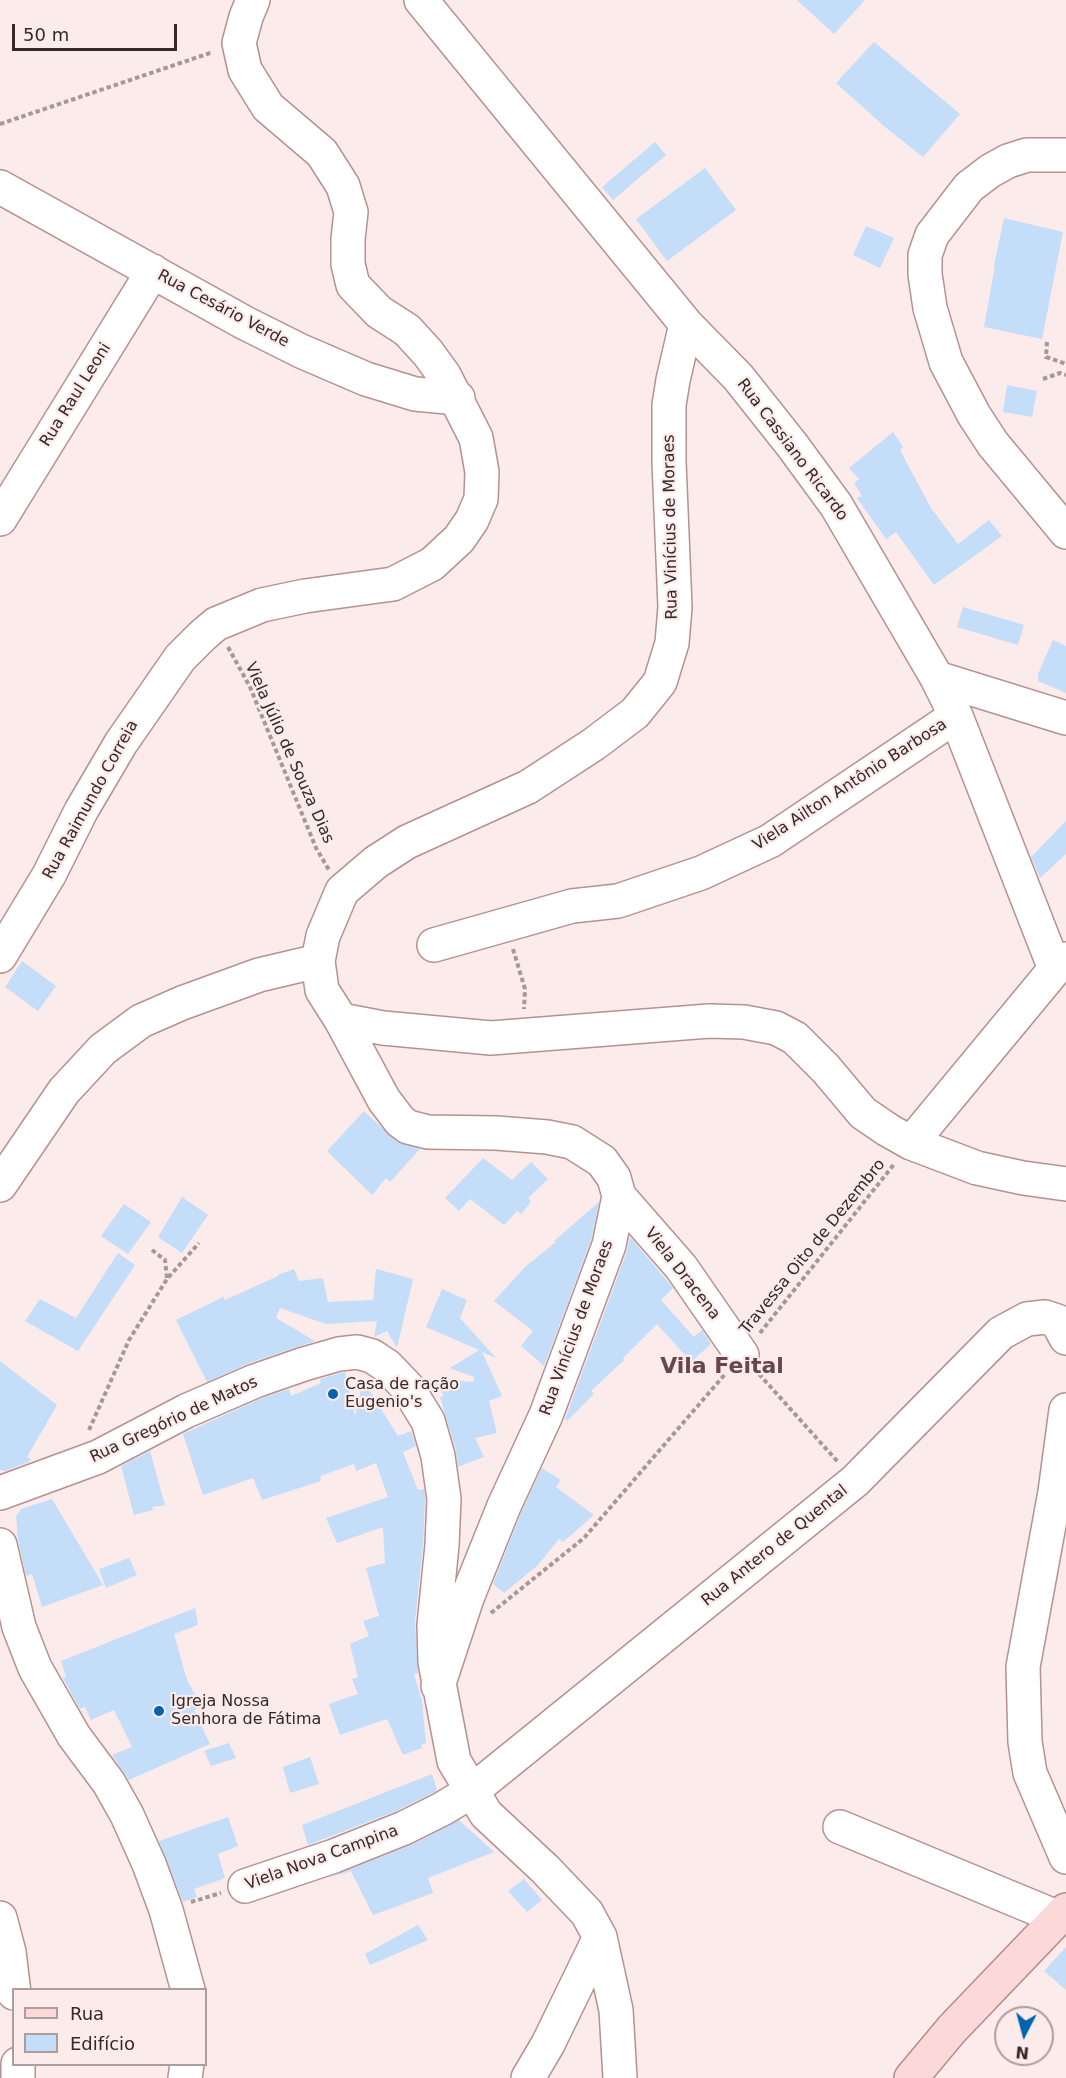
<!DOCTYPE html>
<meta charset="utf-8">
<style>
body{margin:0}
#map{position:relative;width:1066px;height:2078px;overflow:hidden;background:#fbebea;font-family:"DejaVu Sans",sans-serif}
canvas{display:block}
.legend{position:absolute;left:12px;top:1988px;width:195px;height:78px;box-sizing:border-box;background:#fbebea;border:2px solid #ad9d9c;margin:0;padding:8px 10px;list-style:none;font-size:18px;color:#372828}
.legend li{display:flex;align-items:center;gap:12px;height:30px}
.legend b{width:30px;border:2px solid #ad9d9c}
.north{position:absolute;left:994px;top:2006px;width:60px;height:60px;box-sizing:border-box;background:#fbebea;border:2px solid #ad9d9c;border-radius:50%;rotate:186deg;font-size:16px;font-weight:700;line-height:24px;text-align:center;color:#372828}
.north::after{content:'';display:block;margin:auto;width:21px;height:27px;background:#0063af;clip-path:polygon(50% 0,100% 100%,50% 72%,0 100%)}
.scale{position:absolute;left:12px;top:24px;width:165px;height:27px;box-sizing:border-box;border:3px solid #372828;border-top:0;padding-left:8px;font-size:18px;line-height:21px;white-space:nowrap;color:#372828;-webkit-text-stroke:4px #fbebea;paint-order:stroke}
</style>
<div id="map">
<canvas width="1066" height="2078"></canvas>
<ul class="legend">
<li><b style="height:8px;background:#fcd9d9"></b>Rua</li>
<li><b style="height:16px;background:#c4ddf9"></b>Edifício</li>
</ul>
<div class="north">N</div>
<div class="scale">50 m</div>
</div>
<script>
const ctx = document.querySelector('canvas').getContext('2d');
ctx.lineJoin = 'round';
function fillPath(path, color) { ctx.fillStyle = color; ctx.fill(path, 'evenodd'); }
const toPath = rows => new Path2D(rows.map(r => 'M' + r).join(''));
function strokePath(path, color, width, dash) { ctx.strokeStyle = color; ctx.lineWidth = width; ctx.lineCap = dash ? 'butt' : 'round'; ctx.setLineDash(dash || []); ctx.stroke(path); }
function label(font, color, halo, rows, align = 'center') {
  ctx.font = font + ' "DejaVu Sans",sans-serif'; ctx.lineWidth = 4.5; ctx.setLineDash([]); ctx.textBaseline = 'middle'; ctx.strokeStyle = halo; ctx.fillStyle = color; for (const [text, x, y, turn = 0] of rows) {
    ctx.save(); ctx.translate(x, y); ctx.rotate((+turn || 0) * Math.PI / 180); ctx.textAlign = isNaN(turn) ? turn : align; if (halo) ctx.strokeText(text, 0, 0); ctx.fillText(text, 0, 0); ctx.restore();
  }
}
const building = toPath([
 [797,0,865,0,834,34],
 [874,42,960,114,923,157,885,127,836,83],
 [655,142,666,155,613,200,602,187],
 [705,168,736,210,667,261,636,219],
 [1004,218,1063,232,1042,339,984,327,995,265,994,265],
 [866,226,894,238,880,268,853,255],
 [1007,385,1037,391,1032,417,1003,412],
 [893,432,903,447,900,450,931,508,958,544,989,520,1002,536,934,585,896,532,886,539,857,498,862,496,854,483,859,479,849,468],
 [963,607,1024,625,1018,645,957,627],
 [1053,640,1066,646,1066,693,1038,681,1038,674],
 [1066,821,1066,854,1040,878,1031,857],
 [22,961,56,986,38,1011,5,987],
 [364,1111,397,1142,420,1149,390,1182,386,1178,372,1195,327,1151],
 [483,1158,512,1180,531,1162,548,1179,528,1198,531,1202,521,1214,517,1211,504,1225,470,1199,459,1211,445,1198],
 [182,1197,208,1215,182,1253,158,1237],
 [599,1202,591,1240,544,1366,521,1346,533,1331,494,1301,525,1267,556,1242,554,1241],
 [124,1204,151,1222,128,1254,101,1236],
 [630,1237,673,1288,661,1300,694,1337,702,1330,711,1344,691,1362,657,1324,623,1358,624,1360,591,1391,594,1394,567,1421,565,1419,627,1251],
 [118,1253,135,1265,78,1351,25,1321,40,1299,76,1318],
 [294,1269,299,1281,323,1278,328,1302,373,1300,376,1269,413,1279,397,1348,387,1331,374,1337,377,1321,326,1324,280,1308,276,1318,315,1341,249,1363,207,1382,176,1320,223,1297,225,1300,278,1276,278,1275],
 [442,1289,467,1300,460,1318,496,1358,482,1352,502,1396,489,1401,497,1433,475,1438,484,1457,458,1467,456,1451,440,1397,444,1396,433,1378,473,1382,474,1377,450,1368,479,1350,426,1327],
 [0,1361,57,1405,27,1457,31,1459,29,1462,5,1471,0,1470],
 [345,1372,355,1416,363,1380,398,1436,411,1431,416,1446,403,1452,418,1490,424,1489,425,1500,423,1544,415,1622,418,1673,414,1674,422,1701,426,1743,421,1745,422,1748,403,1755,387,1719,340,1735,329,1704,358,1694,352,1679,358,1677,350,1644,369,1636,363,1621,379,1616,366,1568,385,1563,383,1527,337,1543,326,1518,388,1497,376,1463,356,1471,354,1464,320,1476,321,1481,262,1500,253,1478,203,1495,183,1434,262,1398,289,1389,291,1396,321,1383,320,1379],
 [150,1451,165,1505,152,1507,153,1510,134,1515,121,1466],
 [542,1468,561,1480,556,1487,594,1515,563,1542,559,1539,538,1565,504,1593,493,1584,521,1513],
 [52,1499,103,1585,42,1607,32,1574,26,1576,18,1540,16,1516,21,1509],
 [129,1558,137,1575,106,1588,99,1569],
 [195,1608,198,1625,174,1634,187,1680,202,1707,194,1710,210,1744,129,1780,112,1755,132,1747,114,1710,91,1720,85,1707,80,1709,63,1678,66,1677,61,1661],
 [229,1743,236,1758,211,1766,204,1751],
 [310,1757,319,1784,290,1793,283,1767],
 [432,1774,437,1790,433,1793,396,1811,308,1845,302,1825],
 [228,1817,238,1846,218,1854,225,1878,194,1889,197,1897,183,1902,159,1841],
 [459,1820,494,1852,428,1878,433,1893,373,1915,351,1871,328,1878,411,1845],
 [524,1879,542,1900,527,1912,508,1891],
 [418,1925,428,1940,370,1965,365,1954],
 [1066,1947,1066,1990,1044,1971]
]);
const path = toPath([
 [0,124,213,52],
 [1047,342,1046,357,1066,364],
 [1043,379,1060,373,1066,375],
 [228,647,250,687,316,848,329,870],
 [513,949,525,989,524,1009],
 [152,1250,165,1260,167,1278],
 [760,1333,895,1163],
 [759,1374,838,1462],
 [89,1430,129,1340,167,1279,199,1243],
 [491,1613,584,1538,726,1373],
 [191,1902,221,1893]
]);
const minor = toPath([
 [421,0,686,324,738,377,792,445,836,505,937,678,956,716,1055,969],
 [1066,155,1027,155,1008,161,990,171,969,187,932,235,925,255,925,274,930,308,946,362,974,415,993,444,1066,532],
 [0,187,245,323,301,351,366,379,415,394,458,398],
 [0,519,153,271],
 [937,678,1066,718],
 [434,945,572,906,618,901,701,873,770,841,956,716],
 [0,956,49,875,81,811,121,743,180,658,202,636,216,624,262,605,305,596,393,584,432,564,459,539,472,520,481,499,482,472,476,438,444,375,428,353,407,330,379,312,353,285,348,264,348,239,351,212,343,186,322,153,268,107,245,70,239,43,246,17,253,0],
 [341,1020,383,1028,491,1038,709,1021,744,1022,776,1028,795,1038,826,1069,863,1113,888,1130,911,1143,977,1168,1023,1178,1066,1184],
 [911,1143,1055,969,1066,959],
 [0,1185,64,1091,103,1049,141,1021,182,1003,259,975,318,961],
 [619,1196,681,1267,742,1355],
 [1066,1410,1055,1492,1023,1667,1025,1742,1030,1773,1066,1857],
 [0,1493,98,1457,186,1411,255,1381,304,1364,339,1354,357,1352,372,1356,387,1366,407,1387,428,1421,438,1456,444,1499,442,1545,434,1625,435,1662,454,1761,486,1814,545,1869,587,1913,600,1937,616,2010,620,2078],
 [0,1545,19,1627,35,1668,74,1736,109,1783,127,1815,149,1864,166,1910,188,1990],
 [438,1686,467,1598,504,1506,546,1415,609,1245,619,1196,614,1178,602,1161,572,1142,547,1137,496,1133,428,1132,408,1127,400,1121,384,1100,341,1020,322,990,318,961,323,936,342,891,376,862,407,842,528,787,594,744,635,713,660,682,672,643,675,607,669,462,669,405,673,380,686,324],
 [840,1827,1059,1918],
 [245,1886,334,1856,404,1828,442,1809,472,1791,855,1481,1001,1333,1027,1319,1045,1317,1057,1321,1066,1338],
 [0,1918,9,1952,14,1993],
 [18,2064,18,2078],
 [185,2078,187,2064],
 [528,2078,548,2044,600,1937]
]);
const major = toPath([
 [911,2078,952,2029,1066,1910]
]);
const markers = [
 [333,1394,6,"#0063af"],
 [159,1711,6,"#0063af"]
];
const streetNames = [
 ["Rua Cesário Verde",223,309,28],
 ["Rua Raul Leoni",76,395,-58],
 ["Rua Cassiano Ricardo",792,450,53],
 ["Rua Vinícius de Moraes",671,527,-91],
 ["Viela Júlio de Souza Dias",289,753,66],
 ["Viela Ailton Antônio Barbosa",850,785,-33],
 ["Rua Raimundo Correia",91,800,-61],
 ["Travessa Oito de Dezembro",813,1247,-51],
 ["Viela Dracena",682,1274,52],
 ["Rua Vinícius de Moraes",577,1328,-70],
 ["Rua Gregório de Matos",174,1420,-25],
 ["Rua Antero de Quental",775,1546,-39],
 ["Viela Nova Campina",322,1858,-20]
];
const poiNames = [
 ["Casa de ração",345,1385],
 ["Eugenio's",345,1403],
 ["Igreja Nossa",171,1702],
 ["Senhora de Fátima",171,1720]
];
const districtNames = [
 ["Vila Feital",722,1367]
];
fillPath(building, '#c4ddf9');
strokePath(minor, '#b69191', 36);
strokePath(major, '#b68a8a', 36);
strokePath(path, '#a79797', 4, [4.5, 3]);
strokePath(minor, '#fff', 33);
strokePath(major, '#fcd9d9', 33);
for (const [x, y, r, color] of markers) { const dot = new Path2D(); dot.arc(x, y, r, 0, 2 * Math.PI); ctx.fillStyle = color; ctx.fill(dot); strokePath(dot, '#fbebea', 2); }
label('16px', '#372828', '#fbebea', streetNames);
label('16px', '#372828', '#fbebea', poiNames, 'left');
label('bold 22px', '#674747', '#fbebea', districtNames);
</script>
